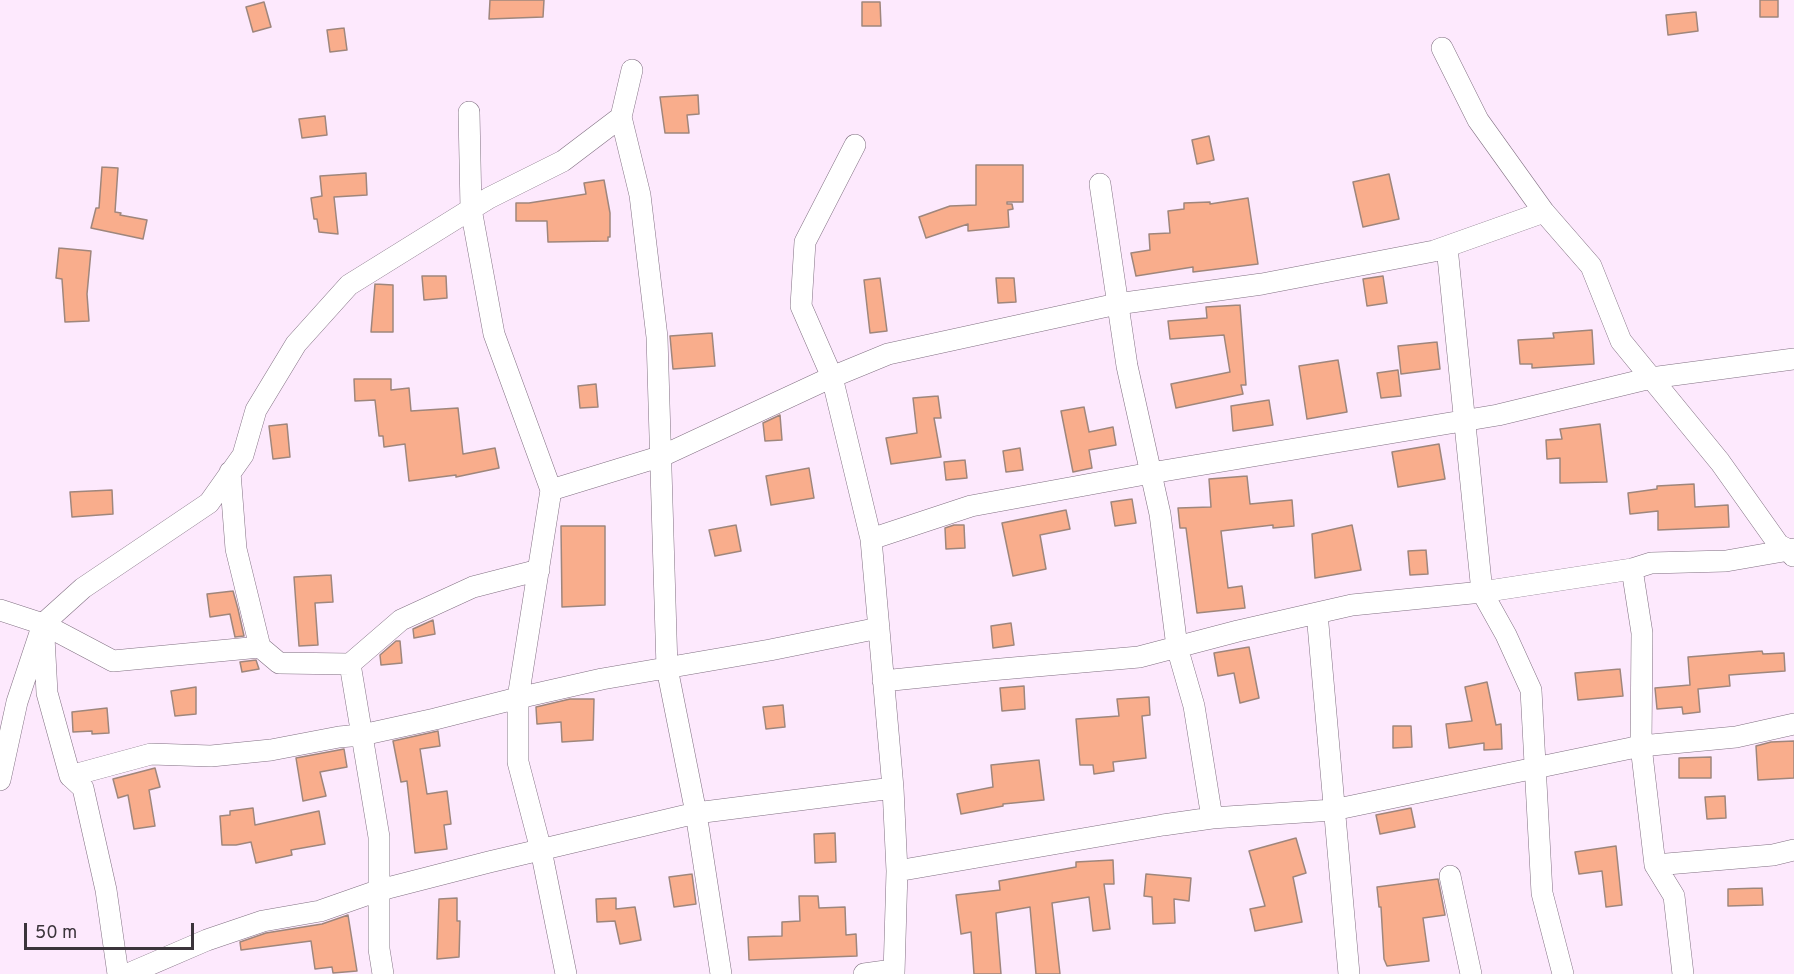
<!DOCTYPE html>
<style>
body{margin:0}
#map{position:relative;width:1794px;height:974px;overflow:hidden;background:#fde9fd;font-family:Overpass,sans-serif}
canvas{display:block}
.scale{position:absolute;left:24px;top:923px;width:170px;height:27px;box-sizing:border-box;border:3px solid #3b343b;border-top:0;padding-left:8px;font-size:18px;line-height:21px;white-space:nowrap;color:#3b343b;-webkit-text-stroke:4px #fde9fd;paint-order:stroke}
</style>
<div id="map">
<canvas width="1794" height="974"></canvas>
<div class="scale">50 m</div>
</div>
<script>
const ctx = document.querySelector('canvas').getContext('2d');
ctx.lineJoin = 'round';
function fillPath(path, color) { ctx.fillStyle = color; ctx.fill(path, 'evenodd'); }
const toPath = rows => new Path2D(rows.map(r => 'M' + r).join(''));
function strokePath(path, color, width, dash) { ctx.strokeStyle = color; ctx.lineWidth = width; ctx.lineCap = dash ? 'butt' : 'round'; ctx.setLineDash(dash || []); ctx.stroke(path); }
const building = toPath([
 [490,0,544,0,543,17,489,19,490,0],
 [1760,0,1778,0,1778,17,1760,17,1760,0],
 [264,2,271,27,253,32,246,7,264,2],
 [862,2,880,2,881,26,862,26,862,2],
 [1696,12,1698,31,1668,35,1666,15,1696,12],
 [344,28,347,50,330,52,327,30,344,28],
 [698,95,699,114,687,115,689,133,665,133,660,97,698,95],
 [325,116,327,135,302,138,299,119,325,116],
 [1209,136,1214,160,1197,164,1192,140,1209,136],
 [976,165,1023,165,1023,202,1007,202,1007,204,1012,204,1013,209,1008,210,1009,227,968,231,968,224,926,238,919,217,950,206,976,205,976,165],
 [102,167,118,168,115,212,121,213,120,215,147,220,143,239,91,228,96,208,99,208,102,167],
 [366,173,367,195,334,197,338,234,319,232,317,219,314,219,311,198,322,196,320,176,366,173],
 [1389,174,1399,219,1363,227,1353,182,1389,174],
 [604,180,610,213,610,237,608,237,608,241,548,242,547,221,516,221,516,203,529,203,586,194,584,183,604,180],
 [1248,198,1258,264,1193,272,1193,267,1136,276,1131,253,1150,250,1149,234,1170,233,1168,211,1184,209,1184,203,1210,202,1210,204,1248,198],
 [59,248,91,251,87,294,89,321,65,322,62,279,56,278,59,248],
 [422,276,446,276,447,298,424,300,422,276],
 [1383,276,1387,303,1367,306,1363,279,1383,276],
 [880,278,887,331,870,333,864,280,880,278],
 [996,278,1014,278,1016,302,998,303,996,278],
 [375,284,393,285,393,332,371,332,375,284],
 [1240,305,1246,385,1241,385,1243,394,1176,408,1171,384,1230,372,1224,335,1170,339,1168,321,1207,318,1206,307,1240,305],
 [1592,330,1594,364,1532,368,1532,364,1520,364,1518,340,1554,338,1553,333,1592,330],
 [712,333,715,366,673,369,670,336,712,333],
 [1437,342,1440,369,1401,374,1398,346,1437,342],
 [1338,360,1347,412,1307,419,1299,366,1338,360],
 [1398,370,1401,396,1381,398,1377,373,1398,370],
 [354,379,391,379,391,390,409,388,411,411,458,408,463,454,495,448,499,468,456,477,456,475,409,481,405,444,384,447,383,436,379,436,375,400,355,401,354,379],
 [596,384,598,407,580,408,578,386,596,384],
 [938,396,941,418,934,418,941,457,891,464,886,438,917,433,913,398,938,396],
 [1269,400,1273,425,1233,431,1231,406,1269,400],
 [1084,407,1089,432,1113,427,1116,445,1089,450,1092,468,1073,472,1061,411,1084,407],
 [780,415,782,440,765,441,763,423,780,415],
 [287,424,290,457,273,459,269,426,287,424],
 [1600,424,1607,482,1560,483,1560,458,1547,459,1546,440,1562,439,1560,429,1600,424],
 [1439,444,1445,479,1398,487,1392,452,1439,444],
 [1020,448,1023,470,1006,472,1003,451,1020,448],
 [965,460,967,478,946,480,944,462,965,460],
 [809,468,814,498,771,505,766,476,809,468],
 [1247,476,1250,504,1292,500,1294,526,1273,528,1273,525,1221,531,1228,588,1242,586,1245,608,1197,613,1186,528,1180,528,1178,508,1211,507,1209,479,1247,476],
 [1694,484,1695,507,1728,505,1729,527,1658,530,1658,511,1630,514,1628,493,1657,489,1657,486,1694,484],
 [112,490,113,514,72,517,70,492,112,490],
 [1132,499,1136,523,1115,526,1111,502,1132,499],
 [1066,510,1070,529,1040,535,1046,569,1013,576,1002,523,1066,510],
 [736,525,741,551,715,556,709,530,736,525],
 [954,525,964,525,965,548,946,549,945,528,954,525],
 [1352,525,1361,570,1315,578,1312,534,1352,525],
 [561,526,605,526,605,605,562,607,561,526],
 [1426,550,1428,574,1410,575,1408,551,1426,550],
 [331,575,333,602,315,603,318,645,299,646,294,577,331,575],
 [233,591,238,609,244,636,235,637,230,614,210,617,207,594,233,591],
 [433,620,435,634,414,638,413,629,433,620],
 [1011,623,1014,645,993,648,991,626,1011,623],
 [396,641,400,641,402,663,381,665,380,655,396,641],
 [1249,647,1259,698,1240,703,1234,673,1218,676,1214,653,1249,647],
 [1762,651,1763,654,1784,653,1785,671,1729,675,1730,686,1698,689,1700,712,1683,714,1682,707,1657,709,1655,688,1690,685,1688,657,1762,651],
 [256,660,259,669,242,672,240,662,256,660],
 [1620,669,1623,696,1578,700,1575,673,1620,669],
 [1487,682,1496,725,1501,724,1502,749,1484,750,1484,743,1449,748,1446,724,1472,721,1465,687,1487,682],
 [1024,686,1025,709,1002,711,1000,688,1024,686],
 [196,687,196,714,175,716,171,691,196,687],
 [1149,697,1150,715,1142,716,1146,758,1113,762,1114,771,1094,774,1093,765,1080,765,1076,719,1119,716,1117,699,1149,697],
 [570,699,594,699,593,740,562,742,561,722,537,724,536,707,570,699],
 [783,705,785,727,766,729,763,707,783,705],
 [107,708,109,733,92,734,92,731,73,732,72,712,107,708],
 [1393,726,1411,726,1412,747,1393,748,1393,726],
 [438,731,440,746,420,749,427,794,447,791,451,824,444,825,447,849,415,853,407,781,401,782,393,741,438,731],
 [1794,741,1794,778,1758,780,1756,746,1771,742,1794,741],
 [344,749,347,767,320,772,326,796,303,801,296,758,344,749],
 [1711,757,1711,778,1679,778,1679,758,1711,757],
 [1039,760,1044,800,1003,804,1003,806,961,814,957,794,993,787,991,765,1039,760],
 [155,768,160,787,149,790,155,826,134,829,128,795,118,798,113,779,155,768],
 [1725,796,1726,818,1707,819,1705,797,1725,796],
 [253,808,255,825,319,811,325,844,291,850,292,855,256,863,251,842,236,845,222,845,220,816,230,815,230,811,253,808],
 [1411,808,1415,827,1380,834,1376,815,1411,808],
 [835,833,836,862,815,863,814,834,835,833],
 [1296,838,1306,873,1293,877,1302,922,1255,931,1250,909,1265,906,1249,851,1296,838],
 [1616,846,1622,905,1606,907,1602,871,1579,874,1575,852,1616,846],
 [1113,860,1114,884,1104,884,1110,929,1093,931,1089,897,1052,903,1060,974,1036,974,1030,907,996,913,1001,974,974,974,971,932,961,934,956,895,1000,890,999,881,1076,867,1076,862,1113,860],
 [692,874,696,904,674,907,669,877,692,874],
 [1146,874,1191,878,1189,901,1174,899,1175,923,1153,924,1152,897,1144,896,1146,874],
 [1438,879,1445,915,1423,918,1429,961,1387,966,1384,959,1381,907,1379,907,1377,887,1438,879],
 [1762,888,1763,905,1728,906,1728,889,1762,888],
 [799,896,818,896,819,908,845,907,846,935,856,934,857,956,749,960,748,937,782,936,782,922,800,921,799,896],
 [457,898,457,921,460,921,459,957,437,959,439,899,457,898],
 [616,898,616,909,635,907,641,940,620,944,615,921,597,922,596,899,616,898],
 [348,915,357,971,333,973,332,967,315,969,311,941,241,950,240,942,266,933,322,924,348,915]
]);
const street = toPath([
 [1442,48,1478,120,1544,212,1591,266,1621,341,1720,462,1779,545,1789,550,1793,556],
 [469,112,471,209,494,334,551,490,518,698,518,762,541,850,566,974],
 [621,117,640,195,657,337,667,668,696,813,721,974],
 [855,145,805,242,801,306,832,377,871,539,893,788,897,871,894,974],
 [1100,184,1127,366,1160,514,1177,647,1194,706,1212,818],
 [1447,247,1482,592,1506,635,1531,690,1542,893,1563,974],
 [230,472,236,549,250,606,260,647,279,663,350,664,401,620,473,587,539,570],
 [551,490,662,456,832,377,888,354,1117,304,1262,284,1434,251,1544,212],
 [871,539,971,506,1151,473,1498,415,1651,378,1794,359],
 [1632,569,1642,633,1641,746,1655,865,1674,896,1683,974],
 [0,610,43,624,113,661,260,647],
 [1317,613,1349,974],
 [44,637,47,693,70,776,83,788,106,890,118,974],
 [350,664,379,837,379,949,383,974],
 [883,681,990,670,1139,657,1238,631,1352,605,1482,592,1632,569,1651,563,1726,561,1794,549],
 [70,776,151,754,211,756,271,750,339,737,362,735,435,719,518,698,602,679,770,650,879,628],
 [0,780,17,702,43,624,83,588,209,503,243,455,256,410,296,344,349,285,489,198,563,161,621,117,632,70],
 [1655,865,1773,855,1794,850],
 [897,871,1163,825,1212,818,1333,810,1641,746,1736,737,1794,724],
 [1450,876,1471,974],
 [128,974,207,940,263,921,320,911,380,890,489,862,696,813,893,788],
 [864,974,893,970]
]);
fillPath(building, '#f9ad8c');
strokePath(building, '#9f867c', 1.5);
strokePath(street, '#817082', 22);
strokePath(street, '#fff', 21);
</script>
